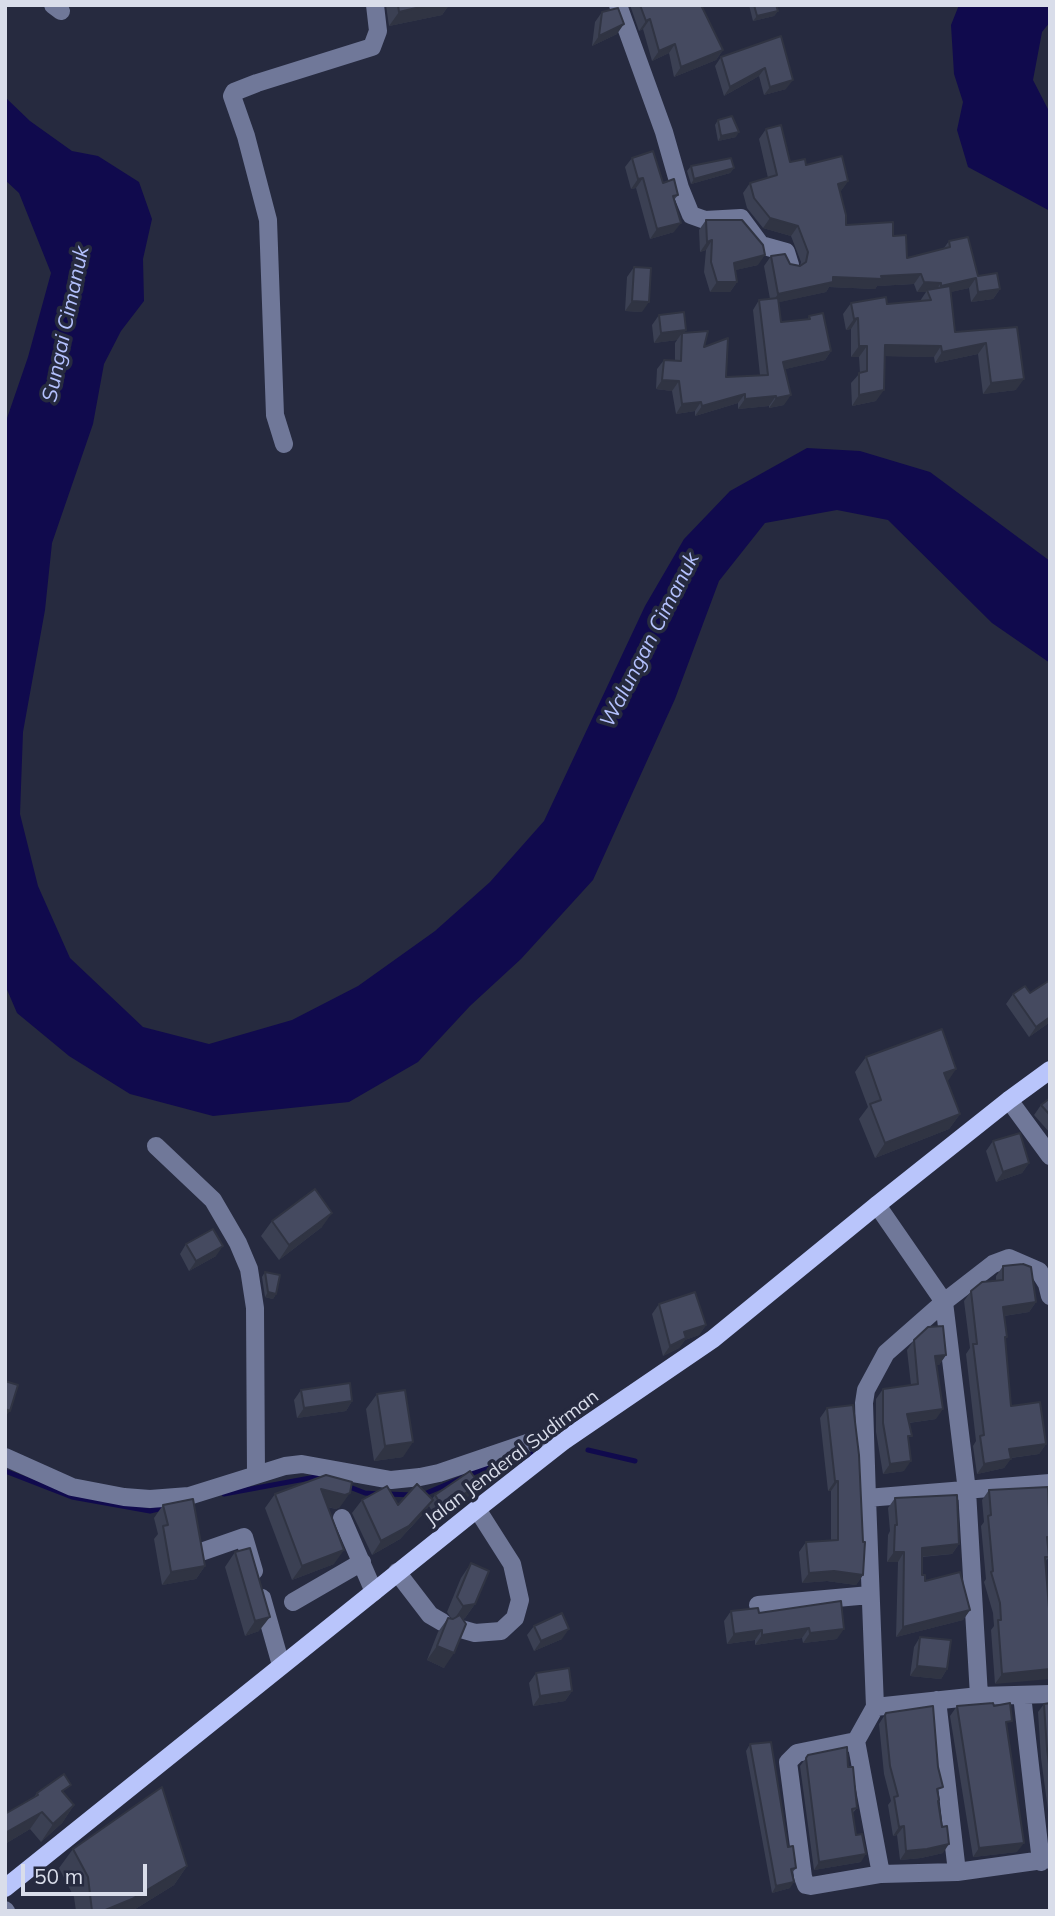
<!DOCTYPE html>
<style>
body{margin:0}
#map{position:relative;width:1055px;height:1916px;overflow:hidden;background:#262a3f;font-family:Mulish,sans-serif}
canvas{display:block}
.frame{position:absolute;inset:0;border:7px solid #d9ddea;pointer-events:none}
.scale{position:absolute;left:21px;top:1864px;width:126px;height:32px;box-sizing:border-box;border:4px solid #d9ddea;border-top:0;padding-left:9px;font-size:21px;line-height:24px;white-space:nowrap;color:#d9ddea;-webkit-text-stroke:5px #262a3f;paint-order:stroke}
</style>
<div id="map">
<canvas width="1055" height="1916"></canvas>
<div class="frame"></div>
<div class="scale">50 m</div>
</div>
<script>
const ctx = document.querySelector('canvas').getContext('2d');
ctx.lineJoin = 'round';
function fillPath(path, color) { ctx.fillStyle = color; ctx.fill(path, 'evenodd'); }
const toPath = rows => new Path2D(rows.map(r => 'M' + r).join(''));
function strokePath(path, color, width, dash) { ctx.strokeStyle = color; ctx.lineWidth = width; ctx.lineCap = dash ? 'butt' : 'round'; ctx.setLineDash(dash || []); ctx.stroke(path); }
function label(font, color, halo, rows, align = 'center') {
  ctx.font = font + ' Mulish,sans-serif'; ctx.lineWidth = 7; ctx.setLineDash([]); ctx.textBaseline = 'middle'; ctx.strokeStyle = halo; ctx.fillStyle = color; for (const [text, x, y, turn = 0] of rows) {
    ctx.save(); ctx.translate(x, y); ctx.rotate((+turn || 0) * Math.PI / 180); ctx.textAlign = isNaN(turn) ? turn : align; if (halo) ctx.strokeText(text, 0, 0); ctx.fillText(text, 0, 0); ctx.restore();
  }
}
const water = toPath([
 [959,5,1050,5,1050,22,1042,32,1033,80,1050,113,1050,211,968,167,957,130,963,102,954,74,951,25],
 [5,97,30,121,72,151,98,156,139,182,152,219,143,259,144,301,121,331,104,364,93,424,52,543,45,610,23,732,20,814,38,886,70,958,143,1027,209,1044,292,1020,358,986,435,931,490,882,544,821,645,606,684,539,730,491,807,448,860,451,930,472,1050,561,1050,663,992,623,888,520,837,510,765,523,719,581,675,699,593,880,521,959,470,1006,418,1062,349,1102,213,1116,130,1094,69,1056,17,1013,5,985,5,424,28,357,51,273,19,193,5,180]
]);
const stream = toPath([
 [588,1450,635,1461],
 [5,1471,72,1497,150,1511,167,1507],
 [347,1486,365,1493,378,1494],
 [224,1494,321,1476,325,1477],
 [387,1494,413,1495],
 [422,1495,492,1465,531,1454]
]);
const minor = toPath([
 [53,5,61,11],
 [618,5,664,132,680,188,691,215,705,220,741,218,761,245,786,252,790,265],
 [284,444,275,415,268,220,246,136,232,96,234,92,257,83,372,47,378,31,375,5],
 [1009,1100,1050,1156],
 [156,1146,213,1200,238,1243,249,1269,255,1308,256,1475],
 [877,1205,944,1302,967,1491,979,1696],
 [5,1457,72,1487,124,1497,150,1499,189,1496,285,1466,302,1464,391,1480,420,1477,439,1473,530,1442,547,1439,565,1440],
 [867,1498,1050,1483],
 [342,1518,374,1592],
 [201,1552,244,1537,254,1571],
 [397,1572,430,1615,442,1622],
 [262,1598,281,1665],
 [293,1602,362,1562],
 [758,1605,870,1595],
 [461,1629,475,1633,501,1631,515,1618,520,1600,512,1564,477,1509],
 [1022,1695,1041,1862],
 [937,1700,957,1872],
 [875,1707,979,1696,1050,1694],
 [856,1741,797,1753,788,1762,803,1877,806,1885,811,1886,881,1874,957,1872,1050,1859],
 [881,1874,856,1741,875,1707,867,1498,864,1403,866,1390,886,1353,944,1302,993,1264,1009,1258,1039,1271,1047,1284,1050,1296],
 [5,1910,6,1911]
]);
const major = toPath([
 [5,1888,477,1509,565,1440,713,1339,877,1205,1009,1100,1050,1070]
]);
const wall = toPath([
 [386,5,449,5,442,15,389,26],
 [630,5,702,5,701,7,723,50,716,60,674,77,669,53,652,61,643,29,639,31],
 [749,5,776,5,778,11,774,16,753,21],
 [602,12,617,34,592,46,595,22],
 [781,36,786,89,764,95,759,76,724,96,715,66,721,57],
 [718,120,736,137,718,141,715,125],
 [766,129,790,162,806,165,848,181,840,192,846,225,893,236,907,258,944,248,949,241,978,276,1000,289,993,299,971,302,969,288,950,292,955,332,1017,327,1016,390,983,394,978,354,935,363,934,357,885,356,876,401,852,406,851,383,860,373,859,357,851,357,851,329,846,330,843,314,851,303,887,304,920,301,926,292,917,292,914,284,877,286,875,289,829,287,826,292,779,302,781,322,808,319,809,316,831,351,825,360,785,369,784,405,769,408,769,406,738,409,738,403,695,416,695,411,676,414,672,391,656,389,657,369,664,360,675,360,675,343,677,340,654,343,652,325,659,315,686,330,684,333,704,347,726,377,760,375,753,310,759,300,770,299,764,266,771,256,790,264,800,266,801,262,791,236,763,228,747,208,743,193,750,183,768,178,759,139],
 [632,158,678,195,674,200,674,232,650,239,636,188,631,189,625,167],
 [691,166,734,168,730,173,691,184,687,171],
 [706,220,758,265,735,270,737,282,730,292,710,292,704,272,706,250,700,252,699,230],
 [634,267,642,312,625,311,627,277],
 [1050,980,1050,1022,1029,1037,1006,1004,1013,994,1030,993],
 [866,1057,947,1082,960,1114,949,1129,875,1158,859,1119,868,1107,855,1072],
 [1050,1098,1050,1133,1034,1115,1041,1105],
 [993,1141,1029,1163,1022,1173,996,1182,986,1151],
 [272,1221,322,1227,279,1260,261,1236],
 [186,1244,216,1256,189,1271,180,1254],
 [1003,1266,1036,1302,1029,1312,1004,1316,1007,1337,1005,1340,1011,1406,1046,1444,1039,1454,1011,1458,1004,1468,977,1474,973,1446,976,1441,966,1354,970,1348,964,1301,971,1291,996,1281,996,1276],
 [265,1272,276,1294,273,1299,265,1297,262,1277],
 [659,1304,706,1325,699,1335,685,1340,679,1348,663,1356,652,1314],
 [914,1340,946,1355,939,1365,936,1365,936,1419,909,1423,908,1441,904,1471,883,1474,876,1432,876,1399,883,1389,911,1385,907,1350],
 [301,1390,352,1401,346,1411,297,1418,294,1400],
 [377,1394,403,1457,374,1461,366,1409],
 [827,1408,863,1575,856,1585,827,1581,802,1583,799,1552,806,1542,831,1540,831,1491,828,1491,820,1418],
 [989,1490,1050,1528,1050,1538,1047,1541,1049,1557,1045,1562,1050,1621,995,1684,991,1630,994,1626,993,1613,984,1582,986,1579,981,1526,984,1522,982,1500],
 [275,1494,340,1507,336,1509,327,1507,334,1564,292,1580,265,1508],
 [472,1494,436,1518,429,1506,424,1513,400,1539,372,1555,352,1513,362,1500,398,1505,432,1499,435,1495],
 [895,1498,959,1544,952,1554,922,1557,922,1575,925,1581,970,1610,963,1620,896,1637,898,1562,887,1562,888,1535,890,1531,888,1508],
 [163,1505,205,1566,196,1579,162,1585,154,1539,158,1534,154,1518],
 [235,1552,259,1631,245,1636,225,1567],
 [471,1563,475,1604,465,1618,463,1619,444,1668,427,1660,438,1632,448,1618,451,1618,447,1612,461,1578],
 [841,1601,837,1639,803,1643,802,1638,755,1645,755,1640,727,1644,724,1621,731,1611,759,1613],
 [534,1626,562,1639,534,1651,527,1635],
 [920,1637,947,1669,941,1679,910,1676,914,1647],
 [536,1673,572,1691,565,1701,533,1706,529,1683],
 [1050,1703,1050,1825,1041,1758,1038,1712,1044,1704],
 [957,1706,994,1706,1007,1729,1017,1852,973,1857,950,1716],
 [886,1713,938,1794,938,1803,943,1853,921,1858,900,1860,897,1835,893,1836,888,1805,891,1801,884,1774,879,1724],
 [750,1744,796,1868,792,1873,790,1888,772,1893,746,1751],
 [806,1758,848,1767,857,1808,852,1814,861,1862,814,1870,800,1766],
 [37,1793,65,1794,74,1805,62,1823,41,1842,30,1829,5,1844,5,1814,33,1798],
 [73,1849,187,1866,174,1885,132,1911,76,1911,74,1897,59,1868]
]);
const shadedWall = toPath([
 [429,5,449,5,442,15,389,26,399,12],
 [778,11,774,16,753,21,757,16],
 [650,19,643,29,639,31,646,21],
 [624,24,617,34,592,46,599,36],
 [675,44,669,53,652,61,659,51],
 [723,50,716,60,674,77,681,67],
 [765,68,759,76,724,96,730,87],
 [793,80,786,89,764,95,770,87],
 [739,132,736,137,718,141,721,136],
 [734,168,730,173,691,184,694,179],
 [643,178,636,188,631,189,638,179],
 [848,181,841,191,831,194,838,184],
 [770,218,798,226,791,236,763,228],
 [681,223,674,232,650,239,657,229],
 [712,240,706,250,700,252,707,242],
 [765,255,758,265,727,272,734,263],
 [921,274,914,284,877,286,875,289,829,287,826,292,771,304,778,294,833,277,881,276],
 [976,278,969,288,934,296,941,286],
 [717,282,737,282,730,292,710,292],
 [924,282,941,283,934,293,927,290,926,292,917,292],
 [1000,289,993,299,971,302,978,292],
 [632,301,649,302,642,312,625,311],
 [858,318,851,329,846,330,854,319],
 [686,330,682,336,682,333,677,340,654,343,661,333],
 [986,343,978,354,935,363,942,352],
 [885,345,941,346,934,357,877,356],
 [859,346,867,346,859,357,851,357],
 [831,351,825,360,777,371,783,362],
 [1024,379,1016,390,983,394,991,383],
 [662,380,679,381,672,391,656,389],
 [884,390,876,401,852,406,859,395],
 [745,394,738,403,695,416,702,406],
 [791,395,784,405,769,408,776,398],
 [776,396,769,406,738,409,745,399],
 [701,402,695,411,676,414,682,404],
 [1050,1017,1050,1022,1029,1037,1036,1027],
 [956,1069,946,1084,944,1073],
 [960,1114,949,1129,875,1158,885,1143],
 [1029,1163,1022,1173,996,1182,1003,1172],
 [332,1213,322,1227,279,1260,289,1245],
 [223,1246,216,1256,189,1271,196,1261],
 [268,1292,276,1294,273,1299,265,1297],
 [1036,1302,1029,1312,996,1317,1003,1307],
 [706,1325,699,1335,685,1340,679,1348,663,1356,670,1346,684,1332],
 [946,1355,939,1365,928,1366,935,1356],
 [352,1401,346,1411,297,1418,304,1408],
 [5,1409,10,1411,5,1417],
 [943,1409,936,1419,900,1424,907,1414],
 [413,1442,403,1457,374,1461,385,1446],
 [1046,1444,1039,1454,1002,1459,1009,1449],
 [1011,1459,1004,1468,977,1474,984,1464],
 [911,1461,904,1471,883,1474,890,1464],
 [835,1481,838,1481,831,1491,828,1491],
 [479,1484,472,1494,436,1518,443,1508],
 [321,1489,350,1493,340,1507,336,1509,311,1502],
 [433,1500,424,1513,400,1539,372,1555,381,1541],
 [959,1544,952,1554,915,1557,922,1548],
 [344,1550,334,1564,292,1580,302,1566],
 [894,1552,904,1552,898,1562,887,1562],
 [205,1566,196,1579,162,1585,171,1572],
 [834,1571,863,1575,856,1585,827,1581,802,1583,809,1573],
 [475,1604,465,1618,453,1621,463,1606],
 [970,1610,963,1620,896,1637,903,1627],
 [270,1617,259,1631,245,1636,255,1621],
 [809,1628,802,1638,755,1645,762,1635],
 [569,1629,562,1639,534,1651,541,1641],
 [844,1629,837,1639,803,1643,810,1633],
 [762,1630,755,1640,727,1644,734,1634],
 [437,1646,454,1653,444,1668,427,1660],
 [917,1666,947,1669,941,1679,910,1676],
 [1050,1669,1050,1679,995,1684,1002,1674],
 [572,1691,565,1701,533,1706,540,1696],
 [74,1805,62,1823,41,1842,53,1824],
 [42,1812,30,1829,5,1844,5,1833],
 [904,1826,897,1835,893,1836,899,1827],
 [1024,1843,1017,1852,973,1857,979,1848],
 [949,1844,943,1853,921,1858,900,1860,906,1851],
 [866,1854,861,1862,814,1870,819,1862],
 [187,1866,174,1885,132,1911,103,1911],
 [794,1882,790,1888,772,1893,776,1886]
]);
const building = toPath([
 [398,5,429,5,399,12,398,5],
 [640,5,701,5,723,50,681,67,675,44,659,51,650,19,646,21,640,5],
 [754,5,776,5,778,11,757,16,754,5],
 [618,8,624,24,599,36,602,12,618,8],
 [781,36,793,80,770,87,765,68,730,87,721,57,781,36],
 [732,116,739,132,721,136,718,120,732,116],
 [781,125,790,162,805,159,806,165,842,156,848,181,838,184,846,215,846,225,893,222,893,236,906,235,907,258,950,247,949,241,968,237,978,276,997,273,1000,289,978,292,976,278,941,286,941,283,924,282,921,274,881,276,882,279,833,277,833,282,778,294,771,256,785,254,790,264,800,266,806,262,808,252,798,226,770,218,754,198,750,183,777,175,766,129,781,125],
 [653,151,663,183,674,179,678,195,673,196,681,223,657,229,643,178,638,179,632,158,653,151],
 [731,158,734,168,694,179,691,166,731,158],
 [706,220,742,220,763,245,765,255,734,263,737,282,717,282,711,262,712,240,707,242,706,220],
 [634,267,651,268,649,302,632,301,634,267],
 [950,286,955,332,1017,327,1024,379,991,383,986,343,942,352,941,346,885,345,884,390,859,395,859,373,867,371,867,346,859,346,858,318,854,319,851,303,886,297,887,304,931,300,927,290,950,286],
 [778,298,781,322,810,319,809,316,823,313,831,351,783,362,791,395,776,398,776,396,745,399,745,394,702,406,701,402,682,404,679,381,662,380,664,360,681,361,682,333,708,331,704,347,728,338,726,377,768,375,759,300,778,298],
 [684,312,686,330,661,333,659,315,684,312],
 [1050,980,1050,1017,1036,1027,1013,994,1025,986,1030,993,1050,980],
 [942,1029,956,1069,944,1073,960,1114,885,1143,870,1104,881,1100,866,1057,942,1029],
 [1050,1098,1050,1115,1041,1105,1050,1098],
 [1020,1133,1029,1163,1003,1172,993,1141,1020,1133],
 [315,1189,332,1213,289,1245,272,1221,315,1189],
 [213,1229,223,1246,196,1261,186,1244,213,1229],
 [1023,1264,1031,1267,1036,1302,1003,1307,1007,1337,1005,1337,1011,1406,1040,1402,1046,1444,1009,1449,1011,1459,984,1464,980,1436,984,1435,973,1344,977,1344,971,1291,982,1282,1003,1280,1003,1266,1023,1264],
 [265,1272,280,1275,276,1294,268,1292,265,1272],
 [695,1292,706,1325,684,1332,686,1338,670,1346,659,1304,695,1292],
 [943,1326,946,1355,935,1356,943,1409,907,1414,912,1436,908,1436,911,1461,890,1464,883,1423,883,1389,918,1384,914,1340,928,1327,943,1326],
 [5,1381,18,1385,10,1411,5,1409,5,1381],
 [350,1383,352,1401,304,1408,301,1390,350,1383],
 [405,1390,413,1442,385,1446,377,1394,405,1390],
 [853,1405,859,1455,863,1542,865,1542,863,1575,834,1571,809,1573,806,1542,838,1540,838,1481,835,1481,827,1408,853,1405],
 [470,1471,479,1484,443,1508,435,1495,470,1471],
 [326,1475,352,1482,350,1493,345,1495,321,1489,344,1550,302,1566,275,1494,326,1475],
 [417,1484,433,1500,409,1526,381,1541,362,1500,387,1486,398,1505,417,1484],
 [1048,1487,1050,1537,1047,1537,1049,1557,1045,1557,1050,1621,1050,1669,1002,1674,998,1620,1001,1620,1000,1603,991,1572,993,1571,988,1516,991,1515,989,1490,1048,1487],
 [957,1495,959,1544,922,1548,922,1575,925,1575,925,1581,960,1572,970,1610,903,1627,904,1552,894,1552,895,1525,897,1525,895,1498,957,1495],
 [193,1499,205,1566,171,1572,163,1526,168,1525,163,1505,193,1499],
 [250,1548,270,1617,255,1621,235,1552,250,1548],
 [471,1563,489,1571,475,1604,463,1606,457,1597,471,1563],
 [841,1601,844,1629,810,1633,809,1628,762,1635,762,1630,734,1634,731,1611,758,1608,759,1613,841,1601],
 [562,1613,569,1629,541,1641,534,1626,562,1613],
 [460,1615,466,1624,454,1653,437,1646,448,1618,453,1619,460,1615],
 [920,1637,951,1640,947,1669,917,1666,920,1637],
 [569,1668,572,1691,540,1696,536,1673,569,1668],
 [993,1703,994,1706,1010,1703,1012,1721,1006,1722,1024,1843,979,1848,957,1706,993,1703],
 [1050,1703,1050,1771,1047,1749,1044,1704,1050,1703],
 [933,1706,938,1767,943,1787,937,1789,939,1800,938,1801,942,1827,947,1826,949,1844,927,1849,906,1851,904,1826,899,1827,894,1797,898,1796,890,1766,885,1715,886,1713,933,1706],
 [771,1742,788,1847,793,1846,796,1868,791,1869,794,1882,776,1886,750,1744,771,1742],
 [847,1747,848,1767,853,1767,857,1808,852,1809,856,1835,862,1834,866,1854,819,1862,806,1758,808,1755,847,1747],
 [64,1774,71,1785,62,1791,74,1805,53,1824,42,1812,5,1833,5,1814,38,1795,37,1793,64,1774],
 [162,1787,187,1866,132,1899,103,1911,92,1911,88,1877,73,1849,162,1787]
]);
const streetNames = [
 ["Jalan Jenderal Sudirman",512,1458,-37]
];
const waterNames = [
 ["Sungai Cimanuk",66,324,-78],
 ["Walungan Cimanuk",650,640,-63]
];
fillPath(water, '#100a4d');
strokePath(stream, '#100a4d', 5);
strokePath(minor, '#707899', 18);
strokePath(major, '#b9c5fb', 18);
fillPath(wall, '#3b4053');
fillPath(shadedWall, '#303443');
fillPath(building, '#454a60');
strokePath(building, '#303443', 2);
label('19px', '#d9ddea', '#262a3f', streetNames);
label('italic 21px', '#b4c1fe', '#262a3f', waterNames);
</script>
